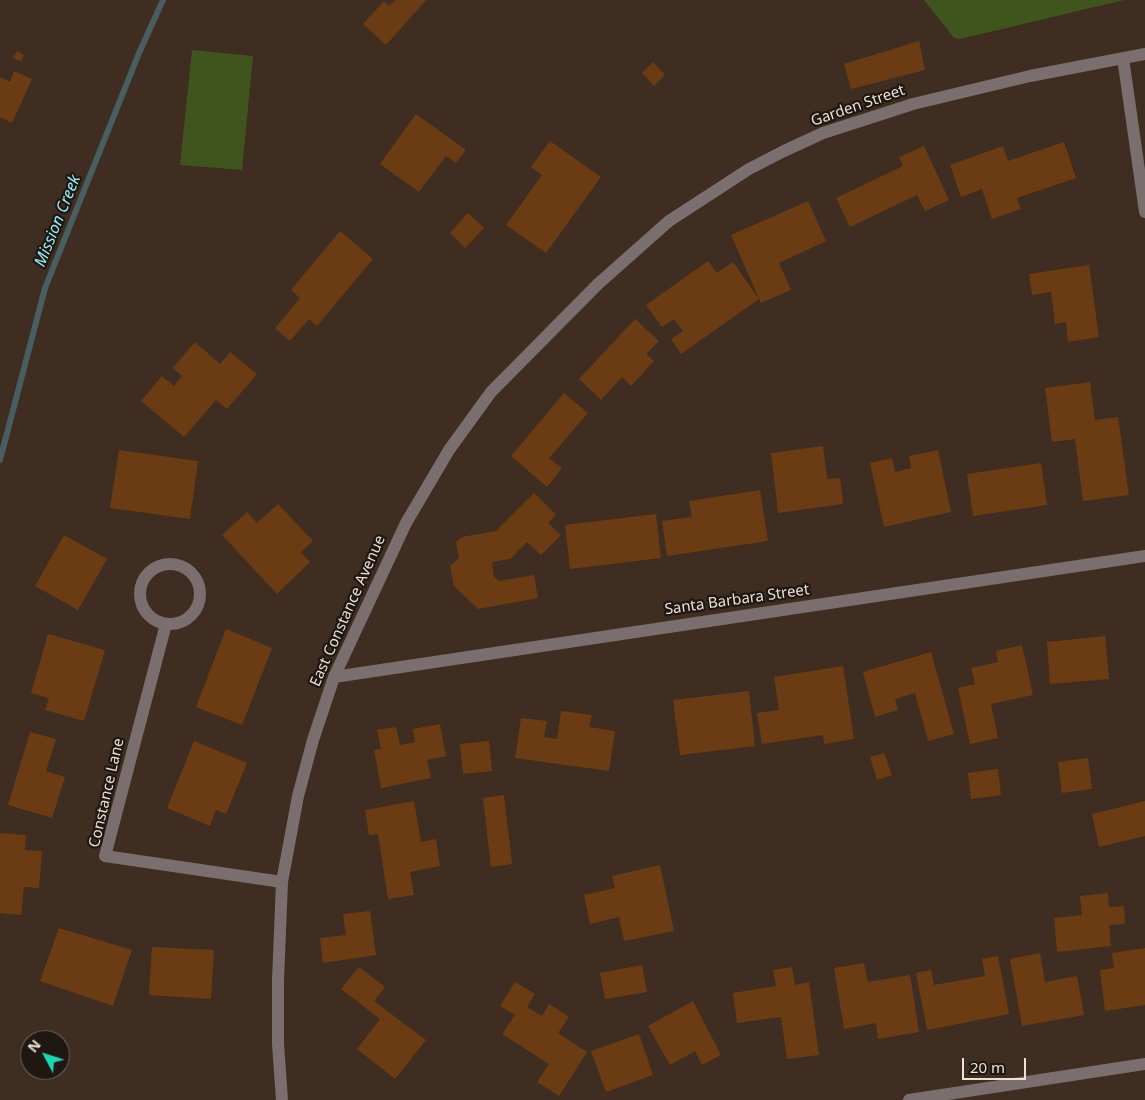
<!DOCTYPE html>
<style>
body{margin:0}
#map{position:relative;width:1145px;height:1100px;overflow:hidden;background:#3e2d20;font-family:"Noto Sans",sans-serif}
canvas{display:block}
.north{position:absolute;left:20px;top:1030px;width:50px;height:50px;box-sizing:border-box;background:#1f1711;border:1px solid #716761;border-radius:50%;rotate:310deg;font-size:14px;font-weight:700;line-height:20px;text-align:center;color:#ece0d8}
.north::after{content:'';display:block;margin:auto;width:18px;height:22px;background:#1dd5b1;clip-path:polygon(50% 0,100% 100%,50% 72%,0 100%)}
.scale{position:absolute;left:962px;top:1058px;width:64px;height:22px;box-sizing:border-box;border:2px solid #ece0d8;border-top:0;padding-left:6px;font-size:15px;line-height:18px;white-space:nowrap;color:#ece0d8;-webkit-text-stroke:4px #1f1711;paint-order:stroke}
</style>
<div id="map">
<canvas width="1145" height="1100"></canvas>
<div class="north">N</div>
<div class="scale">20 m</div>
</div>
<script>
const ctx = document.querySelector('canvas').getContext('2d');
ctx.lineJoin = 'round';
function fillPath(path, color) { ctx.fillStyle = color; ctx.fill(path, 'evenodd'); }
const toPath = rows => new Path2D(rows.map(r => 'M' + r).join(''));
function strokePath(path, color, width, dash) { ctx.strokeStyle = color; ctx.lineWidth = width; ctx.lineCap = dash ? 'butt' : 'round'; ctx.setLineDash(dash || []); ctx.stroke(path); }
function label(font, color, halo, rows, align = 'center') {
  ctx.font = font + ' "Noto Sans",sans-serif'; ctx.lineWidth = 4.5; ctx.setLineDash([]); ctx.textBaseline = 'middle'; ctx.strokeStyle = halo; ctx.fillStyle = color; for (const [text, x, y, turn = 0] of rows) {
    ctx.save(); ctx.translate(x, y); ctx.rotate((+turn || 0) * Math.PI / 180); ctx.textAlign = isNaN(turn) ? turn : align; if (halo) ctx.strokeText(text, 0, 0); ctx.fillText(text, 0, 0); ctx.restore();
  }
}
const green = toPath([
 [924,0,1124,0,960,39,954,38],
 [192,50,253,56,242,170,180,165]
]);
const stream = toPath([
 [0,460,45,288,139,53,163,0]
]);
const building = toPath([
 [395,0,426,0,386,45,363,24,384,1,389,6],
 [919,41,925,70,851,89,844,64],
 [17,51,24,55,21,61,13,58],
 [653,62,665,75,654,86,642,73],
 [14,71,32,79,12,123,0,117,0,77,10,82],
 [416,114,466,150,456,163,446,156,419,192,380,164],
 [550,141,601,177,546,253,506,225,542,175,531,167],
 [1064,142,1076,178,1017,198,1021,209,992,219,982,189,961,197,950,165,1003,146,1008,161],
 [924,146,949,200,925,211,917,195,850,227,836,198,903,166,899,157],
 [808,201,826,241,779,263,791,290,761,303,731,235],
 [468,213,484,228,465,248,450,233],
 [340,231,373,259,317,326,309,319,290,341,275,328,300,298,291,290],
 [708,261,717,273,733,262,759,299,681,354,671,339,683,331,674,319,662,327,646,305],
 [1089,265,1099,337,1068,342,1066,322,1055,324,1051,292,1032,295,1029,274],
 [635,319,659,341,646,354,654,361,631,386,622,377,601,400,579,379],
 [195,342,220,364,230,352,257,374,227,409,216,400,184,437,141,401,162,376,174,386,182,376,173,368],
 [1090,382,1095,420,1118,417,1129,495,1083,501,1075,439,1052,442,1045,388],
 [564,393,588,413,549,458,562,468,547,487,511,456],
 [823,446,827,479,840,478,843,504,778,513,771,453],
 [119,450,198,461,190,519,110,508],
 [938,450,951,512,884,527,870,463,892,458,895,472,911,468,909,456],
 [1041,463,1047,505,973,516,967,474],
 [760,490,768,541,667,556,662,521,692,517,689,501],
 [534,493,556,515,548,523,561,535,541,555,527,542,510,559,492,562,494,577,499,581,534,575,538,598,478,609,454,586,450,566,459,558,456,542,462,537,496,531],
 [278,504,313,541,301,552,310,562,277,594,222,535,247,512,257,523],
 [656,514,661,558,570,569,565,525],
 [64,535,107,559,78,610,35,586],
 [226,629,272,648,242,725,196,707],
 [48,634,105,650,84,721,45,710,49,698,31,693],
 [1105,636,1109,679,1050,684,1047,642],
 [1022,645,1033,695,991,704,998,738,970,744,958,688,975,684,971,668,998,662,996,651],
 [931,652,954,734,928,741,915,693,895,699,898,710,875,717,863,672],
 [843,666,854,739,824,744,823,735,762,744,757,713,779,710,774,677],
 [749,691,755,746,680,755,673,700],
 [561,711,592,715,589,727,615,731,609,771,515,758,521,718,547,721,544,737,557,739],
 [440,724,446,756,427,760,431,778,381,788,374,750,381,749,377,730,396,727,400,745,415,742,413,729],
 [30,732,56,739,46,771,65,777,52,818,8,805],
 [194,741,247,763,226,814,216,810,210,826,167,808],
 [489,741,492,771,463,774,460,744],
 [884,753,892,775,877,780,870,757],
 [1088,758,1092,789,1062,793,1058,762],
 [998,769,1001,795,971,799,968,773],
 [504,795,512,864,491,867,483,798],
 [414,801,421,842,436,839,440,866,410,872,414,895,388,899,378,834,369,835,365,810],
 [1145,801,1145,836,1099,847,1092,814],
 [0,833,26,835,25,850,42,851,39,888,24,887,21,915,0,913],
 [660,865,674,931,624,941,619,917,590,924,584,895,615,888,612,876],
 [1108,893,1109,907,1124,906,1125,924,1109,925,1111,946,1057,952,1054,918,1082,915,1080,896],
 [370,911,376,955,323,963,320,938,346,935,343,914],
 [59,928,132,950,113,1006,40,981],
 [152,947,214,950,211,999,149,995],
 [1145,948,1145,1005,1105,1011,1100,970,1114,968,1112,953],
 [1040,953,1045,982,1077,976,1084,1015,1022,1026,1010,959],
 [998,956,1009,1014,927,1030,916,973,931,970,934,985,985,976,982,959],
 [864,963,868,982,910,975,919,1032,878,1039,876,1023,844,1029,834,968],
 [642,965,647,992,605,999,600,973],
 [359,967,385,987,374,1001,426,1040,395,1079,357,1049,380,1019,341,989],
 [792,967,795,985,809,982,819,1055,787,1059,781,1017,737,1023,733,993,776,986,773,970],
 [515,982,535,994,527,1007,542,1016,549,1004,569,1017,558,1033,587,1052,559,1096,537,1082,549,1064,502,1034,515,1015,500,1006],
 [693,1001,721,1055,702,1065,695,1051,670,1065,648,1026],
 [639,1034,653,1075,606,1092,591,1051]
]);
const minor = toPath([
 [1123,58,1145,212],
 '140 594a30 30 0 1 1 60 0a30 30 0 1 1-60 0Z',
 [166,624,105,856,282,882],
 [334,677,1145,556],
 [282,1100,278,1044,278,980,282,882,298,796,313,740,334,677,406,523,449,450,491,392,598,284,669,221,749,169,784,151,823,133,913,104,1030,76,1145,54],
 [909,1100,1145,1064]
]);
const streetNames = [
 ["Garden Street",858,106,-19],
 ["Santa Barbara Street",737,600,-8],
 ["East Constance Avenue",348,611,-66],
 ["Constance Lane",107,793,-77]
];
const waterNames = [
 ["Mission Creek",58,221,-68]
];
fillPath(green, '#40541d');
strokePath(stream, '#485e60', 6);
fillPath(building, '#6b3c14');
strokePath(minor, '#7a6e6f', 12);
label('15px', '#ece0d8', '#1f1711', streetNames);
label('italic 16px', '#99eaf8', '#1f1711', waterNames);
</script>
